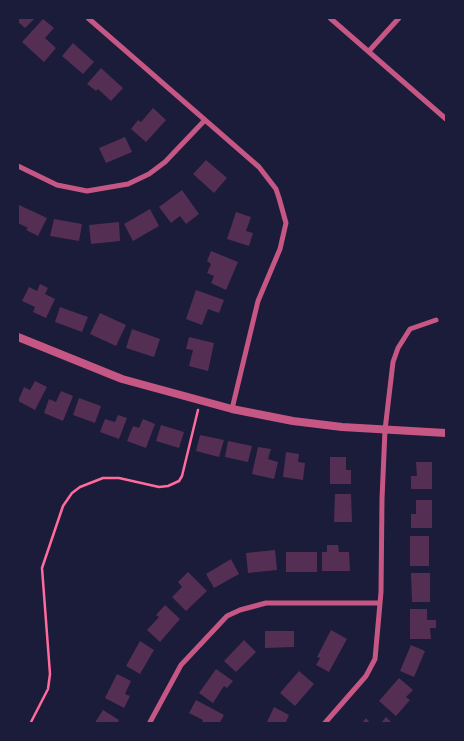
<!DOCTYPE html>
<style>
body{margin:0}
#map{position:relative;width:464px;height:741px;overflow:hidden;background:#1b1b3a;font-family:Ubuntu,sans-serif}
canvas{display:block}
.frame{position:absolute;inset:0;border:19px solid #1b1b3a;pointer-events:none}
</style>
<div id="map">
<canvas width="464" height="741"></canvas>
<div class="frame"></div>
</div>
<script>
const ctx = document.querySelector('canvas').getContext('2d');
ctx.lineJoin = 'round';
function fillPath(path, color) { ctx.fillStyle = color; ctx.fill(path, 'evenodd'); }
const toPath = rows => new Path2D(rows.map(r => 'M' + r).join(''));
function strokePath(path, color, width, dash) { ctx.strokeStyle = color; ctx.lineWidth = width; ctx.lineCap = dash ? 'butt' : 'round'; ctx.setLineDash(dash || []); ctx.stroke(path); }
const building = toPath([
 [18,18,35,18,25,28,18,22],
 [43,19,54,28,45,38,56,48,44,62,22,42],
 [73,43,94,62,83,74,62,56],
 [101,68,123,88,111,101,98,89,96,91,87,84],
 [153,108,166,120,146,142,131,129,138,120,141,122],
 [125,137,132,152,106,163,99,148],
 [206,160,227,178,214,193,193,174],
 [182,190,199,214,186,224,180,216,171,223,159,207],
 [19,205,47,218,38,236,26,230,28,228,18,223,18,208],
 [150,209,159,226,133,241,124,224],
 [236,212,251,217,246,231,253,233,249,246,227,239],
 [54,219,82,224,79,241,50,236],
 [119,222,120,241,91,244,89,225],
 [211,251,238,262,226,290,211,283,214,276,207,273,211,264,207,261],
 [40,284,48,288,45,294,55,299,46,318,33,312,35,307,22,301,29,287,37,291],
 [196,290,224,300,219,313,208,309,202,325,186,319],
 [60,307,88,317,82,332,55,322],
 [100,313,126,325,116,346,90,334],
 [132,329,160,339,154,357,126,348],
 [189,337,214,343,208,371,189,366,193,350,186,349],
 [35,381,47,387,35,410,18,401,24,387,30,390],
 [61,391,73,396,63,421,44,413,49,399,56,402],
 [79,398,101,406,95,423,73,415],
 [118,415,127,418,119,439,100,432,105,419,115,422],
 [143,419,155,424,146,448,127,441,133,426,139,428],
 [161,425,184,432,179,448,156,441],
 [200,435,224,440,219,457,196,451],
 [228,441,252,446,248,462,225,457],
 [258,447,271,449,268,459,278,462,274,479,252,474],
 [286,452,299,454,298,462,305,463,303,480,283,477],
 [330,457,346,457,346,470,351,470,351,484,330,484],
 [416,462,432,462,432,489,411,489,411,476,417,476],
 [335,494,351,494,352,522,334,522],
 [416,500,432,500,432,528,411,528,411,514,416,514],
 [410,536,429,536,429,566,410,566],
 [327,545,338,545,339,552,349,552,350,571,322,571,322,552,327,552],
 [275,550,277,570,248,573,246,553],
 [286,552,317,552,317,572,286,572],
 [231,559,239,574,214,588,206,574],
 [188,572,207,591,186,611,172,597,182,587,178,582],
 [411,573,430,573,430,602,412,602],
 [165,605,180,619,160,642,147,630,159,617,156,615],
 [410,609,427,609,427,620,436,620,436,628,430,628,431,639,410,639],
 [331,630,347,639,329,672,316,665,320,658,317,657],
 [265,631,294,631,294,647,265,648],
 [244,640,256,652,236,672,224,661],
 [140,641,154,650,140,674,126,666],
 [411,645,425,651,414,677,400,671],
 [216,669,233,681,227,688,224,686,213,703,199,693],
 [299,671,314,684,295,706,280,693],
 [117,674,131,681,125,694,130,696,124,708,105,698],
 [399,678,413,690,406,697,410,700,396,716,379,701],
 [196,700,224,715,219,724,201,724,203,720,189,713],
 [274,707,289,715,285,724,266,724],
 [103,710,119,720,117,724,94,724],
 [386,717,393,724,380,724],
 [366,718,371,724,361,724]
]);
const path = toPath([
 [30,724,48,689,50,674,42,568,63,506,72,493,80,487,103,478,119,478,159,487,168,486,179,481,182,476,198,410]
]);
const minor = toPath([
 [88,18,259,167,276,189,279,198,286,223,280,249,258,301,232,409],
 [330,18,446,119],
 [369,51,399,18],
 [18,166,57,185,87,191,128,184,149,174,165,162,205,120],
 [149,724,181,665,227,616,240,610,266,603,380,603],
 [324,724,366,676,375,659,381,592,382,499,385,430,393,362,398,348,410,329,436,320]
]);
const tertiary = toPath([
 [18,337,122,379,232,409,293,421,342,427,446,433]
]);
fillPath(building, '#542f53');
strokePath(path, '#ff6b9d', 2.5);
strokePath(minor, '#c65784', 5);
strokePath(tertiary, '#c65784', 8);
</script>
